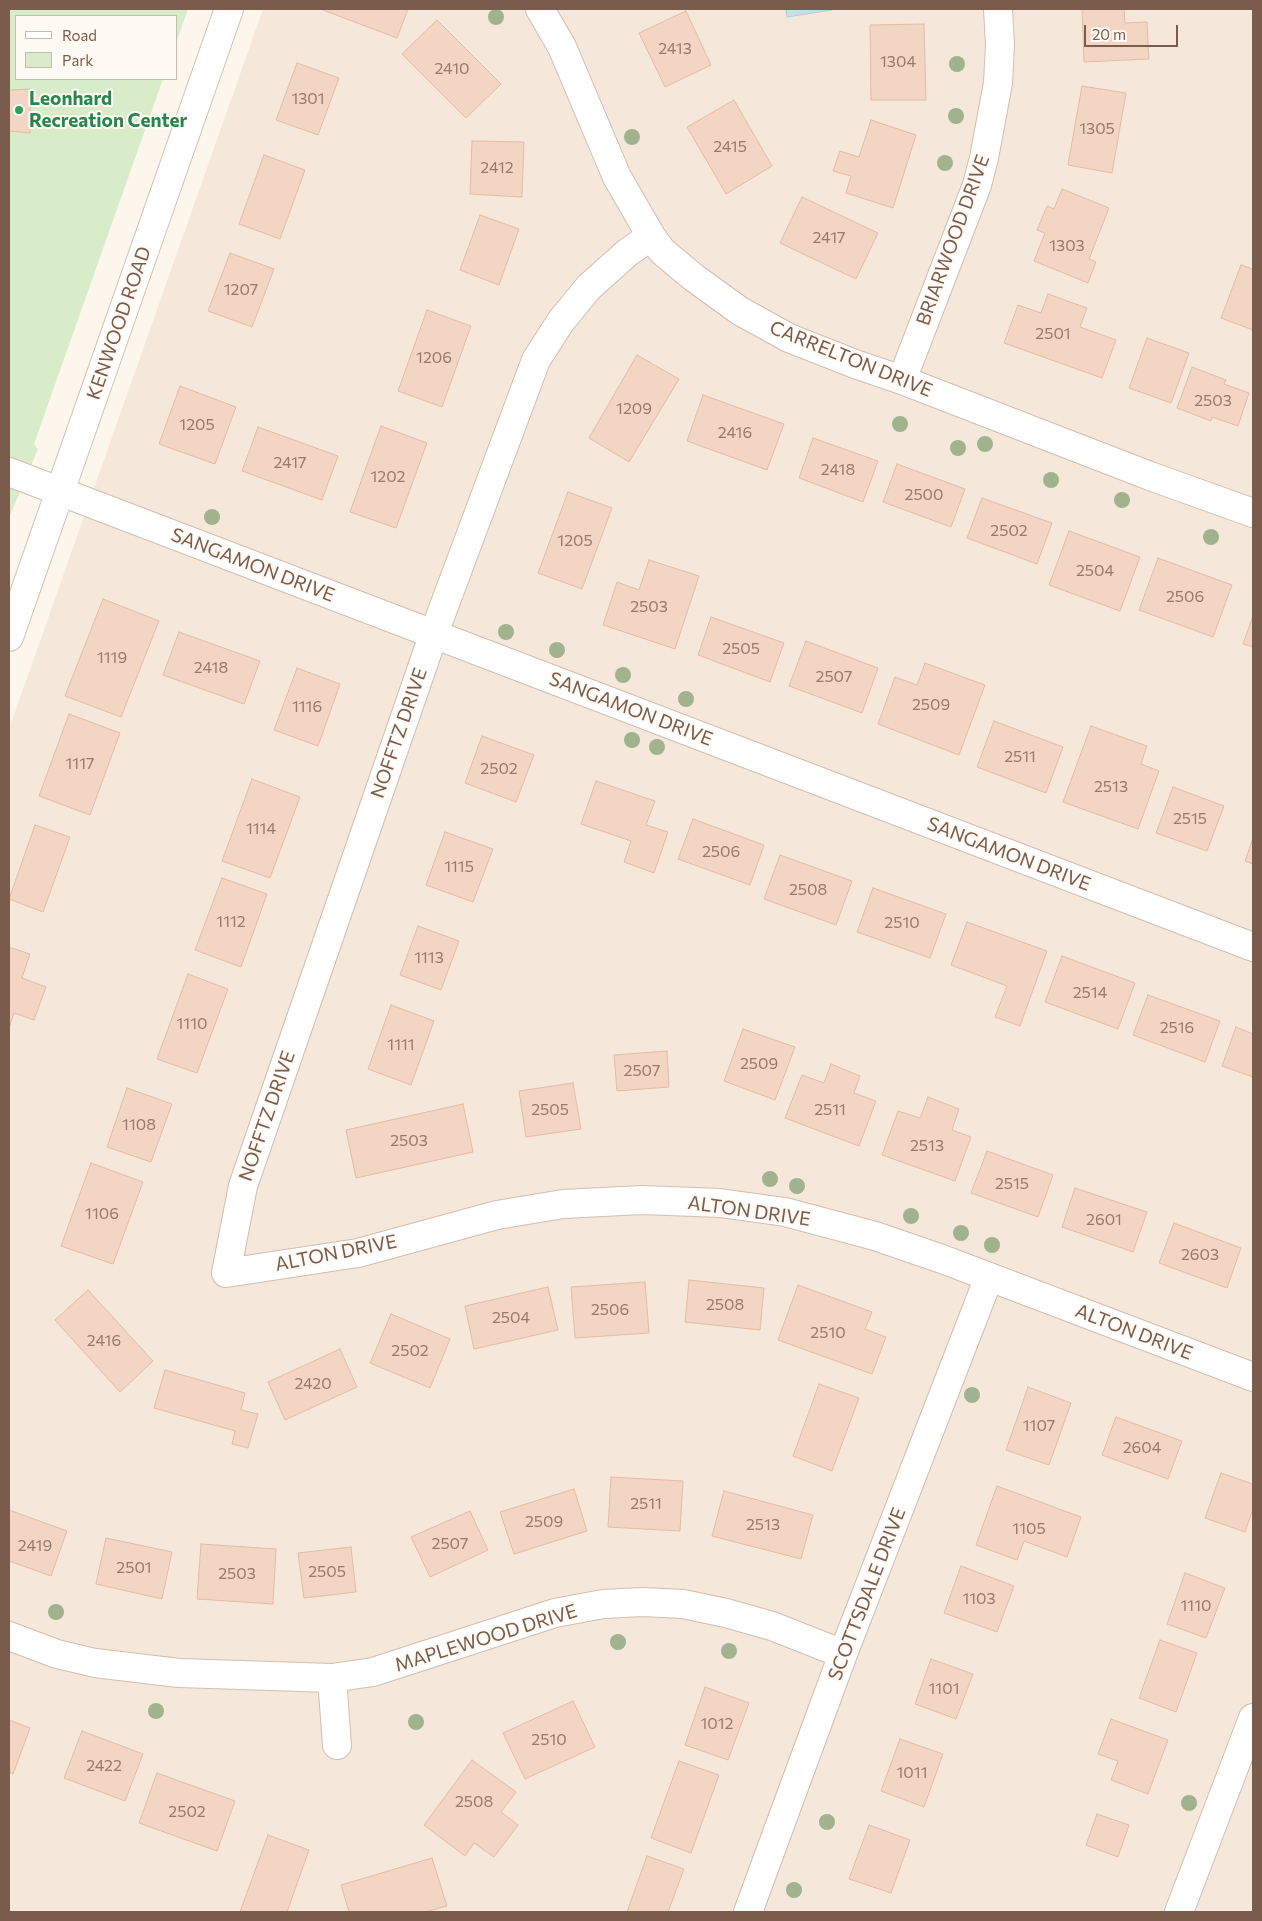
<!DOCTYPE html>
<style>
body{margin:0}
#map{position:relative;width:1262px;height:1921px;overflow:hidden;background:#fdf6ec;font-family:Commissioner,sans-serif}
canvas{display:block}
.frame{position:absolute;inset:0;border:10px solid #7a5c4d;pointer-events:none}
.legend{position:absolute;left:15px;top:15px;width:162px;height:65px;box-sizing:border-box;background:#fffaf3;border:1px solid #cabbb1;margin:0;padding:6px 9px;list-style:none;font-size:15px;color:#7a5c4d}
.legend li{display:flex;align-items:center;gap:10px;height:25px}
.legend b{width:25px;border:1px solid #cabbb1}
.scale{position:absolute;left:1084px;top:25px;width:94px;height:22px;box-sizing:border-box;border:2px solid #7a5c4d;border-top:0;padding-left:6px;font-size:15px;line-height:18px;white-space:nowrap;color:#7a5c4d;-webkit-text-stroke:4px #fffaf3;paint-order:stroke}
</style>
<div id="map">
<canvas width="1262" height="1921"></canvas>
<div class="frame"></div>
<ul class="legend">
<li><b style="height:6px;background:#fff"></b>Road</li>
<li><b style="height:14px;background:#d8ecc9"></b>Park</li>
</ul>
<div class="scale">20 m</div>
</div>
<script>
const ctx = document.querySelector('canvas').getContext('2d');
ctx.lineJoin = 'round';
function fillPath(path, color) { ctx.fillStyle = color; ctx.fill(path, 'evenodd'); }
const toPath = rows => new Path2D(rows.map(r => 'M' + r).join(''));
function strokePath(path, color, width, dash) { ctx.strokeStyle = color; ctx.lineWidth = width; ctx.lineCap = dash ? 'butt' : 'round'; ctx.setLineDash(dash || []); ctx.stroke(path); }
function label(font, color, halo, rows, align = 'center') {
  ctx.font = font + ' Commissioner,sans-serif'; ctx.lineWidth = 4; ctx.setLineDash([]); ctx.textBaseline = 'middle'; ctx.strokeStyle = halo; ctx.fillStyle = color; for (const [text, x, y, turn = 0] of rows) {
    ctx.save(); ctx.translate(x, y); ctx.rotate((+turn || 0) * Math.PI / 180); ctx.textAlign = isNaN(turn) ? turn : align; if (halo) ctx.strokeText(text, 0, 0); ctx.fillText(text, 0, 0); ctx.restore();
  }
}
const residential = toPath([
 [263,9,1253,9,1253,1912,9,1912,9,729]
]);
const green = toPath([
 [9,9,188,9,176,43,176,16,16,16,16,79,163,79,34,444,38,449,9,518]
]);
const water = toPath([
 [786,9,832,9,832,10,787,17,786,9]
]);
const building = toPath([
 [323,9,408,9,397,38,323,10,323,9],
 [1082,9,1124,9,1125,23,1147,22,1149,59,1084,62,1082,9],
 [686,11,711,65,665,87,639,33,686,11],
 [437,20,501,84,466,118,402,54,437,20],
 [924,24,926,100,871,100,870,25,924,24],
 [297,63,339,78,318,135,276,120,297,63],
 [1082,86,1126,93,1112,173,1068,165,1082,86],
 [30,89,30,133,9,131,9,90,30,89],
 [734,100,772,166,726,194,687,127,734,100],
 [871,120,916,135,893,208,846,193,851,176,833,171,840,151,859,157,871,120],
 [472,141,524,142,522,197,470,194,472,141],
 [264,155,305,170,280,239,239,224,264,155],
 [1062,189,1109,208,1089,259,1096,262,1088,283,1034,261,1045,233,1037,230,1047,206,1054,209,1062,189],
 [802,197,878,233,856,279,780,243,802,197],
 [480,215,519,229,499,285,460,270,480,215],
 [230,253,274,269,252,327,208,311,230,253],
 [1241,265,1253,269,1253,330,1221,318,1241,265],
 [1048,294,1087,308,1080,327,1116,340,1102,378,1004,343,1018,305,1041,313,1048,294],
 [427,310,471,326,442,407,398,391,427,310],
 [1147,338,1189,353,1171,403,1129,388,1147,338],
 [637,355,679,379,629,462,589,438,637,355],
 [1192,367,1226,380,1224,384,1249,393,1238,426,1212,417,1211,421,1177,408,1192,367],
 [180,386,236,407,215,464,159,444,180,386],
 [703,395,784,424,767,470,687,441,703,395],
 [381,426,427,443,396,528,350,512,381,426],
 [258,427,338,456,322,500,242,471,258,427],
 [813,438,878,461,863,502,799,478,813,438],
 [897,464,965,489,951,527,883,502,897,464],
 [568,492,612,508,582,589,538,573,568,492],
 [982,498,1052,523,1037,564,967,538,982,498],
 [1069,531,1140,557,1120,611,1049,585,1069,531],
 [1158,558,1232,585,1213,637,1139,610,1158,558],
 [649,560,699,576,675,649,603,625,617,582,639,590,649,560],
 [103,599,159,621,121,717,65,696,103,599],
 [1253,616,1253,647,1243,644,1253,616],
 [711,617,784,643,770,682,698,655,711,617],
 [179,632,260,661,244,704,163,675,179,632],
 [806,641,878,668,862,713,789,686,806,641],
 [925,663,985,685,959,755,878,724,895,677,917,685,925,663],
 [297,668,340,684,318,746,274,730,297,668],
 [69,714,120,733,90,815,39,796,69,714],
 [994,721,1063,747,1046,793,977,767,994,721],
 [1091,726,1147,746,1141,764,1159,771,1138,829,1063,802,1091,726],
 [482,736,534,755,516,802,465,783,482,736],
 [252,779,300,797,270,878,222,861,252,779],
 [596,781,655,801,646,825,668,832,654,873,624,862,631,841,581,824,596,781],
 [1173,787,1224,806,1207,851,1156,833,1173,787],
 [693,819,764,845,750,885,678,859,693,819],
 [35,825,70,837,43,912,9,899,35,825],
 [445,832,493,849,473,902,426,885,445,832],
 [1253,838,1253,864,1245,861,1253,838],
 [780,855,852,881,836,925,764,899,780,855],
 [222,878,267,894,241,967,195,950,222,878],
 [873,888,946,914,930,958,857,932,873,888],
 [967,922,1047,951,1020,1026,995,1017,1007,986,951,965,967,922],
 [418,926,459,941,441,990,400,975,418,926],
 [9,947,30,954,22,978,46,987,34,1020,14,1013,9,1028,9,947],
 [1062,956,1135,983,1118,1029,1045,1002,1062,956],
 [188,974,228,989,197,1073,157,1059,188,974],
 [1148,995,1220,1021,1205,1062,1133,1035,1148,995],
 [391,1005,434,1021,411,1085,368,1069,391,1005],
 [1236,1027,1253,1034,1253,1077,1222,1066,1236,1027],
 [743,1029,795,1047,775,1100,724,1081,743,1029],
 [667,1051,669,1087,617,1091,614,1055,667,1051],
 [831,1064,860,1076,854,1093,876,1101,859,1146,785,1118,802,1075,824,1083,831,1064],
 [573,1083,581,1129,526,1137,519,1091,573,1083],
 [127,1088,172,1104,151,1162,107,1147,127,1088],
 [928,1097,959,1109,952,1130,971,1137,955,1181,882,1155,898,1111,920,1118,928,1097],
 [463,1104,473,1152,356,1178,346,1130,463,1104],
 [987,1151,1053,1175,1038,1217,971,1193,987,1151],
 [91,1163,143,1182,113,1264,61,1246,91,1163],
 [1075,1188,1147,1212,1133,1252,1062,1227,1075,1188],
 [1174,1223,1241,1248,1227,1288,1159,1263,1174,1223],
 [689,1280,764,1288,760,1330,685,1322,689,1280],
 [645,1282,649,1333,575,1338,571,1287,645,1282],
 [798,1285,872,1312,865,1329,886,1337,872,1374,778,1340,798,1285],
 [548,1287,558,1330,474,1349,465,1306,548,1287],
 [88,1290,153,1361,120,1392,55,1320,88,1290],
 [391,1314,450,1339,430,1388,370,1363,391,1314],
 [340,1349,357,1387,285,1420,268,1382,340,1349],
 [165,1370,245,1393,241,1410,258,1414,248,1448,232,1444,235,1431,154,1408,165,1370],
 [819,1384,859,1398,832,1471,793,1456,819,1384],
 [1028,1387,1071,1403,1049,1465,1006,1450,1028,1387],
 [1116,1417,1182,1441,1168,1479,1102,1455,1116,1417],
 [1221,1473,1253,1484,1253,1509,1245,1532,1205,1518,1221,1473],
 [611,1477,683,1481,680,1531,608,1527,611,1477],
 [997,1486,1081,1517,1067,1557,1024,1541,1017,1560,976,1545,997,1486],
 [574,1489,587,1531,514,1554,500,1512,574,1489],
 [724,1491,813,1515,801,1559,712,1536,724,1491],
 [9,1510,67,1531,51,1576,9,1561,9,1510],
 [470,1511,488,1550,430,1577,411,1537,470,1511],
 [106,1538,172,1552,162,1599,96,1584,106,1538],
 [201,1544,276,1549,273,1604,197,1599,201,1544],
 [351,1547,356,1592,304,1598,298,1553,351,1547],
 [961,1566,1014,1586,997,1632,944,1613,961,1566],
 [1185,1573,1225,1588,1206,1638,1167,1624,1185,1573],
 [1160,1640,1197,1653,1176,1712,1139,1698,1160,1640],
 [931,1659,973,1674,956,1719,915,1704,931,1659],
 [705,1687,749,1703,728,1760,685,1745,705,1687],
 [573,1701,595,1747,525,1779,503,1733,573,1701],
 [1111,1719,1168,1740,1148,1794,1111,1780,1118,1761,1098,1754,1111,1719],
 [9,1720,30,1728,13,1774,9,1772,9,1720],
 [82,1731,143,1754,125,1801,64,1778,82,1731],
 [900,1739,943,1754,924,1807,881,1791,900,1739],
 [472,1760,516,1792,501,1812,518,1825,494,1857,474,1843,465,1856,424,1825,472,1760],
 [679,1761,719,1775,691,1853,651,1838,679,1761],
 [157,1773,235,1801,217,1851,139,1823,157,1773],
 [1097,1814,1129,1825,1118,1857,1086,1845,1097,1814],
 [869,1825,910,1840,891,1893,849,1879,869,1825],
 [268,1835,309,1850,287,1912,240,1912,268,1835],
 [647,1856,684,1869,668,1912,627,1912,647,1856],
 [432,1858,447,1906,425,1912,349,1912,341,1885,432,1858]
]);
const street = toPath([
 [540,9,562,47,617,177,651,236,662,251,693,277,740,311,789,338,855,364,902,380,1150,476,1253,513],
 [651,236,627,253,589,287,561,321,536,360,434,633,243,1186,226,1273,358,1253,497,1215,563,1204,642,1200,720,1203,785,1212,875,1236,942,1259,1253,1377],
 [902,380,977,185,984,158,998,83,1000,45,998,9],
 [9,472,1253,947],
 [9,1636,57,1654,95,1663,179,1673,332,1678,373,1672,555,1613,603,1604,642,1602,683,1604,726,1613,772,1626,843,1654],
 [332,1678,337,1745],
 [748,1912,843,1654,989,1277],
 [1179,1912,1253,1718]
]);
const secondary = toPath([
 [9,637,229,9]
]);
const trees = [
 [496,17],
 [957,64],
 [956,116],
 [632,137],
 [945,163],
 [900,424],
 [985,444],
 [958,448],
 [1051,480],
 [1122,500],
 [212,517],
 [1211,537],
 [506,632],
 [557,650],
 [623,675],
 [686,699],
 [632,740],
 [657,747],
 [770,1179],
 [797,1186],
 [911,1216],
 [961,1233],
 [992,1245],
 [972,1395],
 [56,1612],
 [618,1642],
 [729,1651],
 [156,1711],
 [416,1722],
 [1189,1803],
 [827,1822],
 [794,1890]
];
const markers = [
 [19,110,5,"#2e9e5b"]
];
const numberNames = [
 ["2413",675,49],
 ["1304",898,62],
 ["2410",452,69],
 ["1301",308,99],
 ["1305",1097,129],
 ["2415",730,147],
 ["2412",497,168],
 ["2417",829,238],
 ["1303",1067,246],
 ["1207",241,290],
 ["2501",1053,334],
 ["1206",434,358],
 ["2503",1213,401],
 ["1209",634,409],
 ["1205",197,425],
 ["2416",735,433],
 ["2417",290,463],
 ["2418",838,470],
 ["1202",388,477],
 ["2500",924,495],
 ["2502",1009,531],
 ["1205",575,541],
 ["2504",1095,571],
 ["2506",1185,597],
 ["2503",649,607],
 ["2505",741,649],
 ["1119",112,658],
 ["2418",211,668],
 ["2507",834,677],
 ["2509",931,705],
 ["1116",307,707],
 ["2511",1020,757],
 ["1117",80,764],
 ["2502",499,769],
 ["2513",1111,787],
 ["2515",1190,819],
 ["1114",261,829],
 ["2506",721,852],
 ["1115",459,867],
 ["2508",808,890],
 ["1112",231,922],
 ["2510",902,923],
 ["1113",429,958],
 ["2514",1090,993],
 ["1110",192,1024],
 ["2516",1177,1028],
 ["1111",401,1045],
 ["2509",759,1064],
 ["2507",642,1071],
 ["2505",550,1110],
 ["2511",830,1110],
 ["1108",139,1125],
 ["2503",409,1141],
 ["2513",927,1146],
 ["2515",1012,1184],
 ["1106",102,1214],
 ["2601",1104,1220],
 ["2603",1200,1255],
 ["2508",725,1305],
 ["2506",610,1310],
 ["2504",511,1318],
 ["2510",828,1333],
 ["2416",104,1341],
 ["2502",410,1351],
 ["2420",313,1384],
 ["1107",1039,1426],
 ["2604",1142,1448],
 ["2511",646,1504],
 ["2509",544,1522],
 ["2513",763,1525],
 ["1105",1029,1529],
 ["2507",450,1544],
 ["2419",35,1546],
 ["2501",134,1568],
 ["2505",327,1572],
 ["2503",237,1574],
 ["1103",979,1599],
 ["1110",1196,1606],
 ["1101",944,1689],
 ["1012",717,1724],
 ["2510",549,1740],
 ["2422",104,1766],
 ["1011",912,1773],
 ["2508",474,1802],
 ["2502",187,1812]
];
const leisureNames = [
 ["Leonhard",29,99],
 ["Recreation Center",29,121]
];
const streetNames = [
 ["BRIARWOOD DRIVE",953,240,-70],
 ["KENWOOD ROAD",119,323,-71],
 ["CARRELTON DRIVE",851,359,22],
 ["SANGAMON DRIVE",253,565,21],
 ["SANGAMON DRIVE",631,709,21],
 ["NOFFTZ DRIVE",399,733,-71],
 ["SANGAMON DRIVE",1009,854,21],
 ["NOFFTZ DRIVE",267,1116,-71],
 ["ALTON DRIVE",749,1211,8],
 ["ALTON DRIVE",336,1253,-11],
 ["ALTON DRIVE",1134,1332,21],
 ["SCOTTSDALE DRIVE",867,1594,-69],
 ["MAPLEWOOD DRIVE",486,1638,-17]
];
fillPath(residential, '#f5e8da');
fillPath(green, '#d8ecc9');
fillPath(water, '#bfe3e8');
strokePath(water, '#a5d3da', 1);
fillPath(building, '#f3d5c3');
strokePath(building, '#e6bba3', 1);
strokePath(street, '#d1beb0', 30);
strokePath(secondary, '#d6c0b0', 30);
strokePath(street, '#fff', 28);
strokePath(secondary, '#fff', 28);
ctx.fillStyle = '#a0b28e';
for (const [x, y] of trees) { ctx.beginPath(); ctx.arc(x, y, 8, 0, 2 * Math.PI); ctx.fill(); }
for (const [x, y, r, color] of markers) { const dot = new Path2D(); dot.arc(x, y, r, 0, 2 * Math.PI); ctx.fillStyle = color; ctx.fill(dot); strokePath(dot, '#fffaf3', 2); }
label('16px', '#987a6a', null, numberNames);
label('bold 19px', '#27864d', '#fffaf3', leisureNames, 'left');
label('19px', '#7a5c4d', '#fffaf3', streetNames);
</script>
